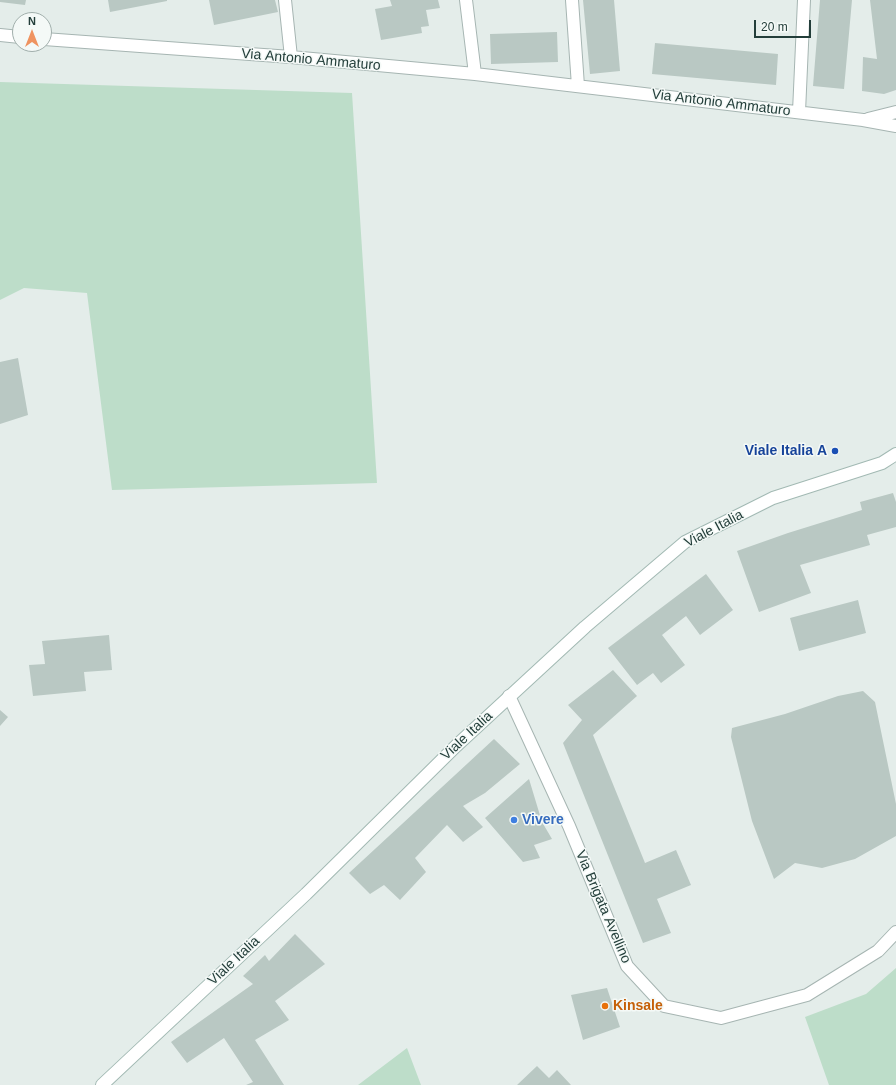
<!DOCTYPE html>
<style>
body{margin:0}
#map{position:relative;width:896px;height:1085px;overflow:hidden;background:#e4edea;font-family:Arial,sans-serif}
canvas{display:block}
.north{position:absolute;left:12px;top:12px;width:40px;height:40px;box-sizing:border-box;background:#f4f9f7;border:1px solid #a0aeab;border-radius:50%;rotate:0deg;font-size:11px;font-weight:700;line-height:16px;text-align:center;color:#233e3a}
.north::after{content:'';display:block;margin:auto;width:14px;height:18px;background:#ef9360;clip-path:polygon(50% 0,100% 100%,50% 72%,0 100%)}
.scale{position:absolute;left:754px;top:20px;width:57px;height:18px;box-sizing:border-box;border:2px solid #233e3a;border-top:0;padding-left:5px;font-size:12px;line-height:14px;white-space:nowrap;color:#233e3a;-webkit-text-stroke:3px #f4f9f7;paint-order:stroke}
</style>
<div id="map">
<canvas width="896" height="1085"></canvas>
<div class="north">N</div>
<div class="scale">20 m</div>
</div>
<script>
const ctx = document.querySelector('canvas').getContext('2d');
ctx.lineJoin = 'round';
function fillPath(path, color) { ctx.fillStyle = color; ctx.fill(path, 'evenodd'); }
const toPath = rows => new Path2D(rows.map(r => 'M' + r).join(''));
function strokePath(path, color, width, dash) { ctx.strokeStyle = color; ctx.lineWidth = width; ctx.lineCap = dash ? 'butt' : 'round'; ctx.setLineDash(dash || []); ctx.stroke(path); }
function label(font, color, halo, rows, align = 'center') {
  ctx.font = font + ' Arial,sans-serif'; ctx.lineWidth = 3; ctx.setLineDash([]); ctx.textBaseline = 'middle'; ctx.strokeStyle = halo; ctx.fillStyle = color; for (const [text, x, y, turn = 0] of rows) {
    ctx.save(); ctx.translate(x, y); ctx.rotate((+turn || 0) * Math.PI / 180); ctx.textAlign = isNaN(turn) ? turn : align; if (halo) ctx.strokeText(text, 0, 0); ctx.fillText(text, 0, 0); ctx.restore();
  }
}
const green = toPath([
 [0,82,352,93,377,483,112,490,87,293,24,288,0,300],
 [896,968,896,1085,829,1085,805,1017,866,994],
 [407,1048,421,1085,358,1085]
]);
const building = toPath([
 [0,0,26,0,25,5,0,2],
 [108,0,167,0,167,1,110,12],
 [209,0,275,0,278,12,214,25],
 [390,0,438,0,440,8,426,10,429,26,421,27,422,33,381,40,375,9,392,6],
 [583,0,614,0,620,71,590,74],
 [820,0,852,0,844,89,813,86],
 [870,0,896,0,896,90,884,94,862,91,863,57,877,59],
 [557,32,558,62,491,64,490,34],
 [655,43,778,54,776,85,652,74],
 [18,358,28,415,0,424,0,362],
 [893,493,896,502,896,527,867,535,870,545,800,565,811,593,759,612,737,551,788,533,862,510,860,502],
 [706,574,733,610,700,635,686,616,662,635,685,665,661,683,653,673,637,685,608,648],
 [858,600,866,633,799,651,790,618],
 [109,635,112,670,84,672,86,691,33,696,29,665,45,664,42,641],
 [613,670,637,696,593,735,645,863,676,850,691,885,657,899,671,933,643,943,563,743,582,720,568,705],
 [863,691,875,702,896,804,896,836,855,859,822,868,795,863,774,879,752,821,731,737,732,728,785,714,838,696],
 [0,710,8,717,0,726],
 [494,739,520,764,485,793,463,806,483,827,463,842,447,825,415,858,426,872,400,900,384,885,370,894,349,873],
 [529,779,542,822,552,839,534,845,540,858,523,862,485,818],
 [295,934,325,964,275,1001,289,1020,255,1040,284,1085,246,1085,253,1082,224,1038,187,1063,171,1042,253,984,243,976,265,955,269,961],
 [607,988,620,1027,583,1040,571,995],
 [537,1066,549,1078,557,1070,571,1085,517,1085]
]);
const street = toPath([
 [285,0,291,57],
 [466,0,475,74],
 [572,0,578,86],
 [0,35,20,37],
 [44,39,291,57,475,74,863,120,896,126],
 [799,112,804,0],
 [868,119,896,112],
 [509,696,569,826,627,966,664,1006,721,1018,807,995,878,951,896,932]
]);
const secondary = toPath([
 [102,1085,306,894,456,746,585,627,685,542,773,498,882,463,896,454]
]);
const markers = [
 [835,451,4,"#1a4fb4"],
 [514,820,4,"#3f7fe0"],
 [605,1006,4,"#e8710a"]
];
const streetNames = [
 ["Via Antonio Ammaturo",311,60,5],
 ["Via Antonio Ammaturo",721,103,7],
 ["Viale Italia",714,529,-28],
 ["Viale Italia",467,736,-43],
 ["Via Brigata Avellino",603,907,67],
 ["Viale Italia",234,961,-43]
];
const transitNames = [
 ["Viale Italia A",827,451]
];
const shopNames = [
 ["Vivere",522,820]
];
const foodNames = [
 ["Kinsale",613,1006]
];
fillPath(green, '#bdddc9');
fillPath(building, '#b9c8c3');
strokePath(street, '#a6b5b2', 14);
strokePath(secondary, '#a2b9b3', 14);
strokePath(street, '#fff', 12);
strokePath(secondary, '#fff', 12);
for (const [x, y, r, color] of markers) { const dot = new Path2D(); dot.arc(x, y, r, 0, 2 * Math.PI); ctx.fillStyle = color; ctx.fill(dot); strokePath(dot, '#f4f9f7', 1.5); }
label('14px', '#233e3a', '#f4f9f7', streetNames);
label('bold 14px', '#164399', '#f4f9f7', transitNames, 'right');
label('bold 14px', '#366cbe', '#f4f9f7', shopNames, 'left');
label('bold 14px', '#c56008', '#f4f9f7', foodNames, 'left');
</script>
